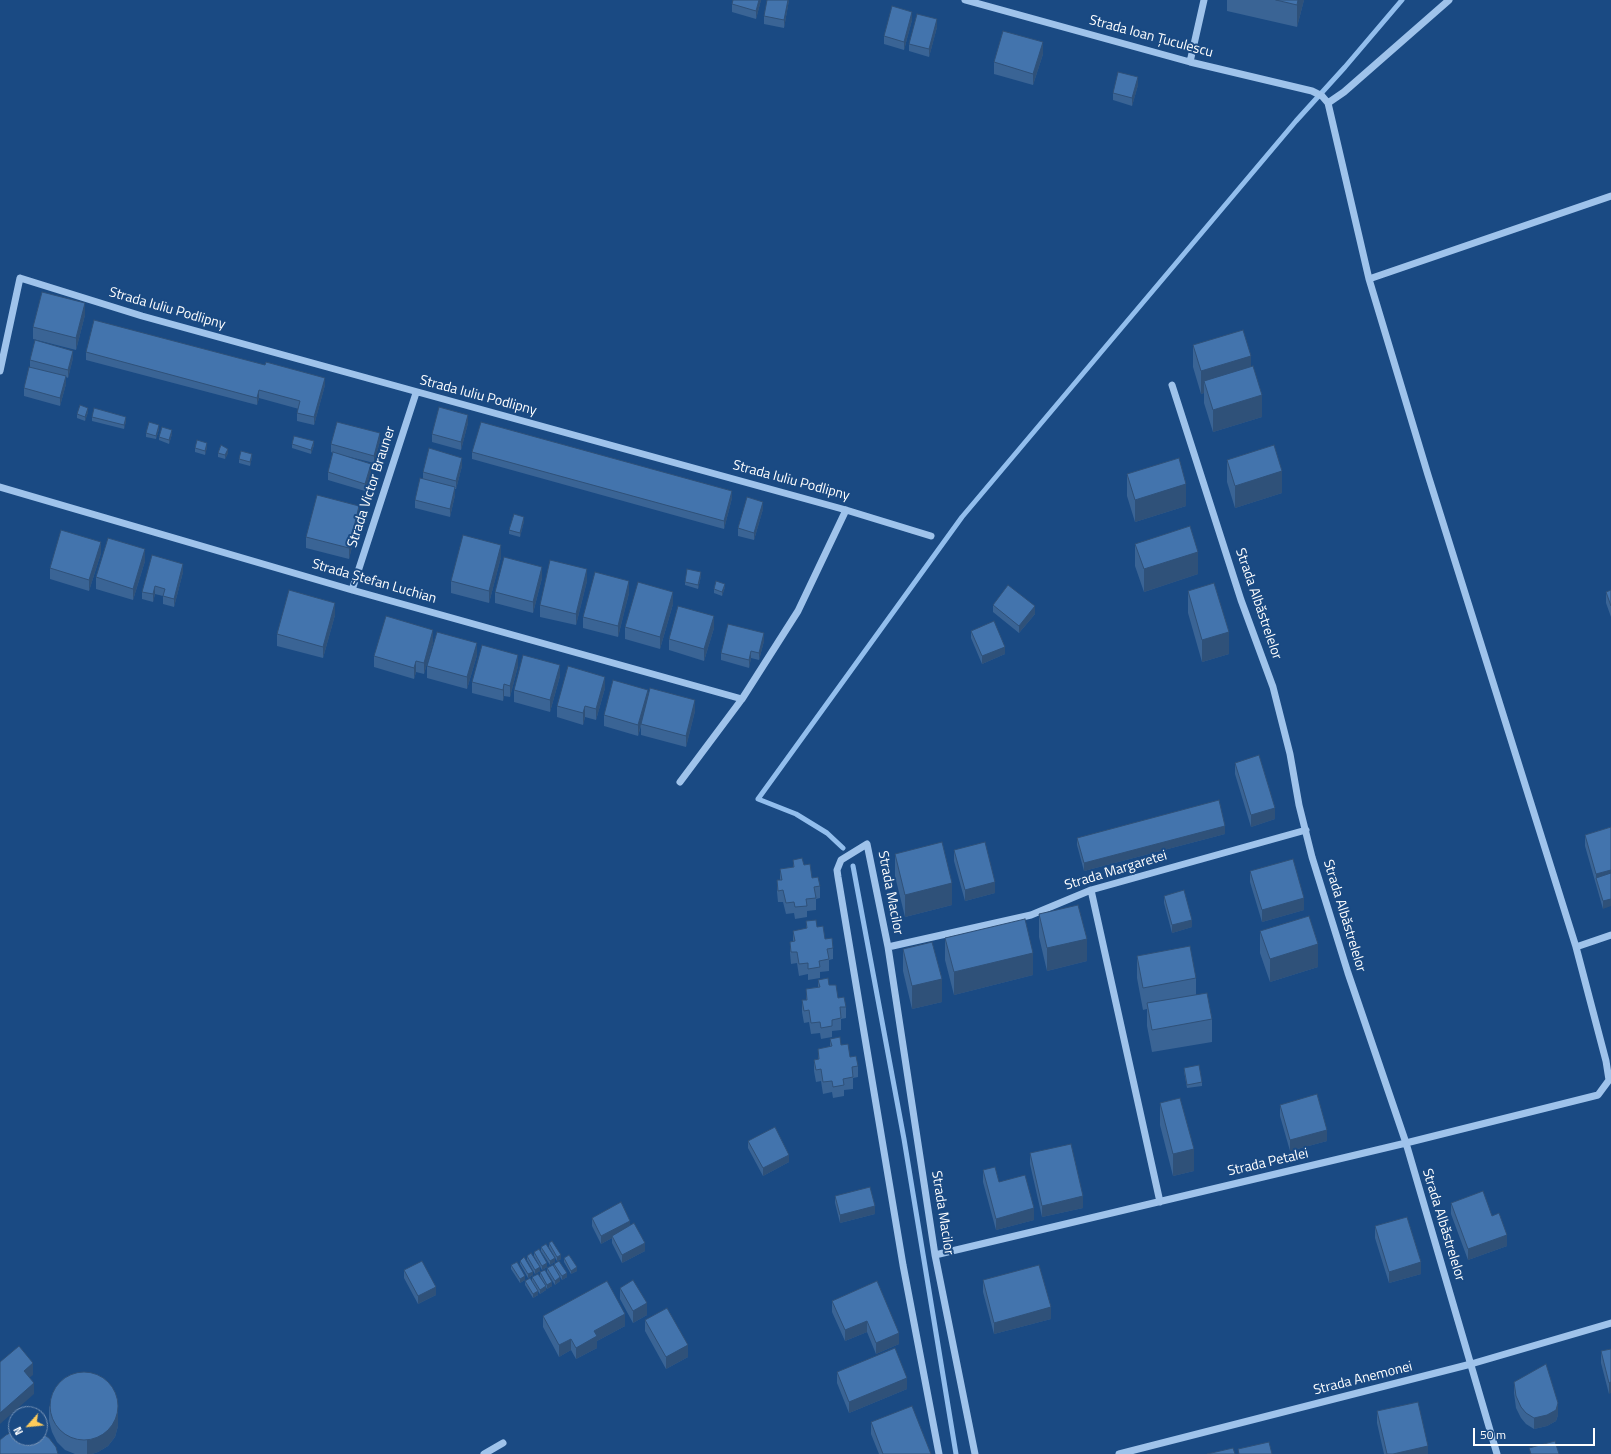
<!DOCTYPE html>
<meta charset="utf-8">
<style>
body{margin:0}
#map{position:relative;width:1611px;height:1454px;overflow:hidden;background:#1a4a83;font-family:"Titillium Web",sans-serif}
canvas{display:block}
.north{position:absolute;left:8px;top:1406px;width:40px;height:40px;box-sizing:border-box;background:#1a4a83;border:1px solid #7692b5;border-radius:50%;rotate:243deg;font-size:11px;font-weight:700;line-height:16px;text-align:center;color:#fff}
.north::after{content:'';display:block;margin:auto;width:14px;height:18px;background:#fdcb5b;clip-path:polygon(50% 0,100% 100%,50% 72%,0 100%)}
.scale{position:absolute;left:1473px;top:1428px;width:122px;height:18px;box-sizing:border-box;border:2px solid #fff;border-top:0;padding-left:5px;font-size:12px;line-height:14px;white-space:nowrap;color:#fff;-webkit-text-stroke:3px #1a4a83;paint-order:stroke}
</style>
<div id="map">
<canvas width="1611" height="1454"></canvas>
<div class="north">N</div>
<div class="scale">50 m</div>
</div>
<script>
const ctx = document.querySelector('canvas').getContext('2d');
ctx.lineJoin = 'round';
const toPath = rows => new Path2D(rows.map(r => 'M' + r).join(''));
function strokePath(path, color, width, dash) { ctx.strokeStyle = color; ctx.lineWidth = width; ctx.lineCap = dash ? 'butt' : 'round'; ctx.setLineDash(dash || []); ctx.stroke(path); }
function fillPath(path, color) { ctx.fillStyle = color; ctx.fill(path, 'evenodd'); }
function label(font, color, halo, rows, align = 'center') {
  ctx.font = font + ' "Titillium Web",sans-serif'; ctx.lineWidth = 4; ctx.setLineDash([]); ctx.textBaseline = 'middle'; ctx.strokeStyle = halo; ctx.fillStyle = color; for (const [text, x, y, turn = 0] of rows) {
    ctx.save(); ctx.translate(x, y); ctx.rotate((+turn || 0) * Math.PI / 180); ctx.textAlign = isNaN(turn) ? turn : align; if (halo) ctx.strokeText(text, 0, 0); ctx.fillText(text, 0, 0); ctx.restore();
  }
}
const stream = toPath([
 [843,848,827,833,796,814,758,799,962,517,1296,121,1345,67,1402,0],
 [853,866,904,1139,956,1454]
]);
const minor = toPath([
 [1190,62,1204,0],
 [1328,103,1344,92,1449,0],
 [1369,279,1611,196],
 [0,371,20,278,142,316,846,510,931,536],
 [1172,385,1241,600,1273,687,1290,754,1299,805,1312,857,1348,973,1406,1143,1497,1454],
 [0,487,352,590,742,699],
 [352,590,416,393],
 [680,782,742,699,798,611,846,510],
 [1091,890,1160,1202],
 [888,947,1031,915,1091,890,1306,830],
 [1576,947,1611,935],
 [935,1255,1406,1143,1598,1095,1609,1080,1606,1061,1576,947,1428,475,1369,279,1328,103,1322,96,1312,91,1190,62,965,0],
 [484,1454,503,1443],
 [939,1454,903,1265,838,877,837,870,841,860,867,844,888,947,935,1255,975,1454],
 [1119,1454,1471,1364,1611,1323]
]);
const wall = toPath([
 [761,0,756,19,732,12,732,4],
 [789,0,784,28,764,24,764,16],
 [1227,0,1304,0,1297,27,1227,11],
 [912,20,904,50,884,44,884,36],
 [937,27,929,57,909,51,909,44],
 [1043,54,1033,85,994,74,994,62],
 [1138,85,1132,106,1113,100,1113,93],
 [85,315,76,350,33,339,33,327],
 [1193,345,1251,367,1262,417,1213,432,1204,403,1204,393,1201,394,1193,367],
 [86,352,325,385,314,425,297,421,297,413,299,409,259,398,257,405,86,360],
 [73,358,68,378,66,377,66,384,60,406,24,396,24,388,30,367,30,360],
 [88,412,85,421,77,418,77,414],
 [92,417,126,421,124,429,92,421],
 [468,423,461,450,432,442,432,434],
 [159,429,156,439,146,437,146,433],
 [172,434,169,444,159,440,159,437],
 [380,441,374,463,338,454,371,472,365,491,328,480,328,472,333,453,331,452,331,444],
 [292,444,314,445,311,454,292,448],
 [207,447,205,455,195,452,195,448],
 [472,452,732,498,724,529,472,459],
 [218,453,228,453,225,459,218,457],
 [252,457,250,466,239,463,239,459],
 [1227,460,1282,493,1235,508,1227,482],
 [462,466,456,489,455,489,455,495,450,517,415,508,415,500,423,479,423,472],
 [1127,474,1186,506,1135,522,1127,496],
 [763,509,754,540,738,536,738,528],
 [359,518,349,559,306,548,306,537],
 [524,521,520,537,509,534,509,530],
 [1135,544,1198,574,1144,592,1135,566],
 [101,553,89,591,50,579,50,568],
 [501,557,489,603,451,593,451,581],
 [145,561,133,600,96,589,96,577],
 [183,572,174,607,163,604,163,596,155,594,153,602,142,599,142,592],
 [701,576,698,589,685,585,685,582],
 [542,578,533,613,495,603,495,592],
 [587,581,576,625,540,617,540,605],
 [725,587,722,596,714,593,714,589],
 [1611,590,1611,617,1606,603,1606,592],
 [1188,591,1229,654,1202,662,1188,613],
 [629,593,618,637,583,628,583,617],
 [673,604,660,649,625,639,625,627],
 [993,605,1035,614,1019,633,993,612],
 [335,615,323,658,277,646,277,634],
 [714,628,704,661,669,650,669,639],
 [971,631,1005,654,982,664,971,638],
 [764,641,759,660,751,658,749,668,721,660,721,653],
 [433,642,424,674,416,672,414,679,374,667,374,656],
 [477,655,467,689,427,678,427,666],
 [518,666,510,697,504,696,503,701,472,693,472,682],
 [560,676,550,712,514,702,514,690],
 [605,688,596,720,585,717,583,725,557,717,557,706],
 [648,697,695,711,686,747,641,735,641,726,638,736,604,726,604,715],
 [1235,763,1275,819,1251,827,1235,774],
 [1611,827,1603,909,1585,846,1585,835],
 [1225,834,1084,871,1077,845,1077,838],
 [954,850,995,893,965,901,954,861],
 [895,854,952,905,905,917,895,876],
 [793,860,804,865,812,878,820,886,820,898,816,899,816,910,807,911,807,917,795,919,794,913,786,914,783,902,778,902,777,892,777,880,780,880,780,869,793,867],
 [1250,871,1304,910,1262,922,1250,882],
 [1164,896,1192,927,1172,933,1164,903],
 [1039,914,1087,961,1047,971,1039,937],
 [806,921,817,927,825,939,833,948,833,959,829,960,829,971,820,972,820,978,808,980,808,974,799,976,797,963,791,964,790,953,790,942,793,941,793,931,806,929],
 [1260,931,1318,967,1270,982,1260,953],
 [945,938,1033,975,954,995,945,960],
 [903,949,942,1002,912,1009,903,971],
 [1137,956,1196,978,1196,995,1212,1019,1212,1042,1152,1052,1147,1026,1147,1009,1143,1010,1137,978],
 [818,980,829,985,838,998,846,1007,846,1018,841,1019,841,1030,832,1031,832,1037,821,1039,820,1033,811,1034,809,1022,804,1023,802,1012,802,1000,806,1000,806,989,818,987],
 [830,1039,841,1045,850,1057,858,1066,858,1077,853,1078,853,1089,844,1090,844,1096,833,1098,832,1092,823,1094,821,1081,816,1082,814,1071,814,1060,818,1059,818,1049,830,1047],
 [1184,1068,1202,1082,1202,1086,1187,1088,1184,1071],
 [1160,1103,1194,1171,1173,1176,1160,1125],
 [1280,1105,1327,1141,1290,1151,1280,1116],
 [748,1141,789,1162,763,1176,748,1148],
 [1030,1153,1083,1208,1042,1217,1030,1164],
 [983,1170,1034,1220,996,1230,983,1182],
 [835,1196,875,1214,840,1223,835,1203],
 [1451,1203,1492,1216,1507,1246,1468,1260,1451,1214],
 [592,1218,630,1225,645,1251,622,1263,612,1243,612,1238,601,1244,592,1226],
 [1375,1226,1421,1274,1389,1283,1375,1238],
 [549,1243,561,1259,557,1261,549,1247],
 [541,1247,555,1262,550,1265,541,1251],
 [534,1252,547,1267,542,1270,534,1256],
 [527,1256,540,1271,535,1274,527,1260],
 [564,1258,577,1271,571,1274,564,1262],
 [520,1261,533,1275,528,1278,520,1264],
 [554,1264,567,1277,562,1280,554,1267],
 [511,1265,525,1280,520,1283,511,1269],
 [547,1268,560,1281,555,1285,547,1272],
 [404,1270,436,1295,418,1304,404,1278],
 [540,1272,552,1286,547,1289,540,1276],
 [532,1277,546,1290,540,1294,538,1291,538,1295,533,1298,525,1285,525,1281,532,1281],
 [983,1280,1051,1319,994,1334,983,1292],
 [877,1281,899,1344,876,1354,867,1332,845,1341,832,1312,832,1301],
 [620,1288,647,1315,633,1323,620,1299],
 [543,1316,625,1326,597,1341,597,1348,576,1359,571,1350,559,1357,543,1327],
 [645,1320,688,1357,666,1369,645,1331],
 [1611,1349,1609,1394,1601,1363,1601,1351],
 [837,1372,907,1389,849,1413,837,1383],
 [1514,1382,1558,1415,1556,1421,1547,1426,1534,1429,1526,1424,1521,1418,1516,1408,1514,1393],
 [118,1400,118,1426,115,1437,108,1446,98,1452,92,1454,75,1454,65,1450,57,1442,52,1432,49,1421,49,1406],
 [1377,1411,1428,1454,1384,1454,1377,1423],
 [871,1422,931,1454,879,1454,871,1434]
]);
const shadedWall = toPath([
 [759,0,761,0,756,19,756,11],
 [788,0,789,0,784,28,784,20],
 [1298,0,1304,0,1297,27,1297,5],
 [912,12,912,20,904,50,904,42],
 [937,19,937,27,929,57,929,49],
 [1043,42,1043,54,1033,85,1033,74],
 [1138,77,1138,85,1132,106,1132,98],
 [85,303,85,315,76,350,76,338],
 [73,351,73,358,68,378,68,370],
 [1251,356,1251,379,1204,381,1204,393,1201,394,1201,371],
 [66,376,66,384,60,406,60,398],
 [325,378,325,385,314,425,314,417],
 [259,390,259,398,257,405,257,398],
 [1262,395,1262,417,1213,432,1213,410],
 [88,408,88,412,85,421,85,417],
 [468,415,468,423,461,450,461,442],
 [126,417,126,421,124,429,124,425],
 [159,425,159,429,156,439,156,436],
 [172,430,172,434,169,444,169,440],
 [380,433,380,441,374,463,374,456],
 [314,441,314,445,311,454,311,450],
 [207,443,207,447,205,455,205,451],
 [228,449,228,453,225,459,225,455],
 [252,454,252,457,250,466,250,462],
 [462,458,462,466,456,489,456,481],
 [371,464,371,472,365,491,365,484],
 [1282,471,1282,493,1235,508,1235,486],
 [1186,484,1186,506,1135,522,1135,500],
 [455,487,455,495,450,517,450,509],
 [732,491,732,498,724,529,724,521],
 [763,502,763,509,754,540,754,533],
 [359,506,359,518,349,559,349,548],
 [524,517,524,521,520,537,520,533],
 [101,542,101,553,89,591,89,580],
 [501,545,501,557,489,603,489,591],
 [145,549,145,561,133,600,133,589],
 [1198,552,1198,574,1144,592,1144,569],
 [183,564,183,572,174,607,174,599],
 [542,567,542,578,533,613,533,602],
 [587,569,587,581,576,625,576,614],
 [701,572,701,576,698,589,698,585],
 [629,581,629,593,618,637,618,626],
 [725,584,725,587,722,596,722,592],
 [155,586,155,594,153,602,153,594],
 [673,592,673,604,660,649,660,637],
 [335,603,335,615,323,658,323,647],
 [1035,606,1035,614,1019,633,1019,626],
 [714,616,714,628,704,661,704,649],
 [433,630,433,642,424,674,424,663],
 [1229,632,1229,654,1202,662,1202,640],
 [764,633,764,641,759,660,759,653],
 [477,643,477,655,467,689,467,677],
 [1005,647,1005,654,982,664,982,656],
 [751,651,751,658,749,668,749,660],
 [518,655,518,666,510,697,510,686],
 [416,661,416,672,414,679,414,668],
 [560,665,560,676,550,712,550,700],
 [605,677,605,688,596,720,596,709],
 [504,684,504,696,503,701,503,690],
 [648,690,648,701,641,724,638,736,638,725],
 [695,700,695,711,686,747,686,736],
 [585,706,585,717,583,725,583,713],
 [1275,808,1275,819,1251,827,1251,815],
 [1225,826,1225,834,1084,871,1084,863],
 [1611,870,1611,881,1596,878,1596,885,1596,874],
 [995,882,995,893,965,901,965,890],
 [952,883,952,905,905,917,905,895],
 [1304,898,1304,910,1262,922,1262,910],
 [1611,899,1611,906,1603,909,1603,901],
 [1192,920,1192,927,1172,933,1172,925],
 [1087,939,1087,961,1047,971,1047,948],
 [1318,944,1318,967,1270,982,1270,959],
 [1033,953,1033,975,954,995,954,972],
 [942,979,942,1002,912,1009,912,986],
 [1327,1130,1327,1141,1290,1151,1290,1140],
 [1194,1149,1194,1171,1173,1176,1173,1154],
 [789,1155,789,1162,763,1176,763,1168],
 [1083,1196,1083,1208,1042,1217,1042,1206],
 [875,1206,875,1214,840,1223,840,1215],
 [1034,1208,1034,1220,996,1230,996,1219],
 [630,1221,630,1228,612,1236,612,1238,601,1244,601,1236],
 [1507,1235,1507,1246,1468,1260,1468,1249],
 [645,1243,645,1251,622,1263,622,1255],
 [561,1255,561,1259,557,1261,557,1257],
 [555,1258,555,1262,550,1265,550,1261],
 [1421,1262,1421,1274,1389,1283,1389,1272],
 [547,1263,547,1267,542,1270,542,1266],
 [540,1267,540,1271,535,1274,535,1270],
 [577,1267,577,1271,571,1274,571,1271],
 [533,1272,533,1275,528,1278,528,1274],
 [567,1273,567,1277,562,1280,562,1276],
 [525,1276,525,1280,520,1283,520,1279],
 [560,1277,560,1281,555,1285,555,1281],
 [552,1282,552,1286,547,1289,547,1285],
 [546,1286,546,1290,540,1294,540,1290],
 [436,1287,436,1295,418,1304,418,1296],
 [538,1291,538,1295,533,1298,533,1294],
 [647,1303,647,1315,633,1323,633,1311],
 [1051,1307,1051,1319,994,1334,994,1323],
 [625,1314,625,1326,597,1341,597,1348,576,1359,576,1348,594,1331],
 [867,1321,867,1332,845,1341,845,1330],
 [899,1333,899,1344,876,1354,876,1343],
 [571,1339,571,1350,559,1357,559,1345],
 [688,1345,688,1357,666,1369,666,1357],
 [33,1363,33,1375,24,1382,24,1371],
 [907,1378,907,1389,849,1413,849,1402],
 [1611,1382,1611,1393,1609,1394,1609,1383],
 [34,1383,34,1394,0,1424,0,1413],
 [1558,1403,1558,1415,1556,1421,1547,1426,1534,1429,1534,1418],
 [118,1411,118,1426,115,1437,108,1446,98,1452,92,1454,87,1454,87,1440],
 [1428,1446,1428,1454,1393,1454]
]);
const building = toPath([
 [733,0,759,0,756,11,732,4,733,0],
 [767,0,788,0,784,20,764,16,767,0],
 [1276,0,1298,0,1297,5,1276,0],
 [892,6,912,12,904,42,884,36,892,6],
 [917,14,937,19,929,49,909,44,917,14],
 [1003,31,1043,42,1033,74,994,62,1003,31],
 [1118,72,1138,77,1132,98,1113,93,1118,72],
 [42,292,85,303,76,338,33,327,42,292],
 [94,320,265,365,266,362,325,378,314,417,297,413,300,401,259,390,257,398,86,352,94,320],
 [1243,330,1251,356,1201,371,1193,345,1243,330],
 [35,340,73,351,68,370,30,360,35,340],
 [1253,366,1262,395,1213,410,1204,381,1253,366],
 [29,367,66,376,60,398,24,388,29,367],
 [80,405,88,408,85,417,77,414,80,405],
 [439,407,468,415,461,442,432,434,439,407],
 [94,408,126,417,124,425,92,417,94,408],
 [149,422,159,425,156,436,146,433,149,422],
 [337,422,380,433,374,456,331,444,337,422],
 [481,422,732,491,724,521,472,452,481,422],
 [162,427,172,430,169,440,159,437,162,427],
 [294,436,314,441,311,450,292,444,294,436],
 [197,440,207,443,205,451,195,448,197,440],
 [221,445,228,449,225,455,218,453,221,445],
 [1274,445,1282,471,1235,486,1227,460,1274,445],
 [429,448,462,458,456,481,423,472,429,448],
 [241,451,252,454,250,462,239,459,241,451],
 [333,452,371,464,365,484,328,472,333,452],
 [1179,458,1186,484,1135,500,1127,474,1179,458],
 [420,478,455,487,450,509,415,500,420,478],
 [317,495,359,506,349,548,306,537,317,495],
 [747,497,763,502,754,533,738,528,747,497],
 [514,514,524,517,520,533,509,530,514,514],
 [1190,526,1198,552,1144,569,1135,544,1190,526],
 [61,530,101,542,89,580,50,568,61,530],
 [463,535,501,545,489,591,451,581,463,535],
 [108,538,145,549,133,589,96,577,108,538],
 [152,555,183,564,174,599,163,596,165,589,155,586,153,594,142,592,152,555],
 [504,557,542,567,533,602,495,592,504,557],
 [550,560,587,569,576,614,540,605,550,560],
 [687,569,701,572,698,585,685,582,687,569],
 [595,572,629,581,618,626,583,617,595,572],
 [716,581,725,584,722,592,714,589,716,581],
 [638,582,673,592,660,637,625,627,638,582],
 [1214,583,1229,632,1202,640,1188,591,1214,583],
 [1008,585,1035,606,1019,626,993,605,1008,585],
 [289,590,335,603,323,647,277,634,289,590],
 [1611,590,1611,606,1606,592,1611,590],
 [678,606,714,616,704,649,669,639,678,606],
 [386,616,433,630,424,663,416,661,414,668,374,656,386,616],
 [994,621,1005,647,982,656,971,631,994,621],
 [728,624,764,633,759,653,751,651,749,660,721,653,728,624],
 [437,632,477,643,467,677,427,666,437,632],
 [482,645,518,655,510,686,504,684,503,690,472,682,482,645],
 [523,655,560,665,550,700,514,690,523,655],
 [568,666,605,677,596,709,585,706,583,713,557,706,568,666],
 [613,680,648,690,638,725,604,715,613,680],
 [650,688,695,700,686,736,641,724,650,688],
 [1259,755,1275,808,1251,815,1235,763,1259,755],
 [1219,800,1225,826,1084,863,1077,838,1219,800],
 [1611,827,1611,870,1596,874,1585,835,1611,827],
 [942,842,952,883,905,895,895,854,942,842],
 [985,842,995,882,965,890,954,850,985,842],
 [802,858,804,865,810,864,812,878,818,877,820,886,814,887,816,898,806,899,807,906,795,907,794,902,786,903,783,890,778,891,777,880,782,880,780,869,794,867,793,860,802,858],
 [1293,859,1304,898,1262,910,1250,871,1293,859],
 [1611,873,1611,899,1603,901,1596,878,1611,873],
 [1184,890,1192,920,1172,925,1164,896,1184,890],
 [1078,905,1087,939,1047,948,1039,914,1078,905],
 [1309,916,1318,944,1270,959,1260,931,1309,916],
 [1025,919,1033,953,954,972,945,938,1025,919],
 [816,920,817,927,823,926,825,939,832,938,833,948,827,949,829,959,819,961,820,967,808,969,808,963,799,964,797,952,791,952,790,942,795,941,793,931,807,928,806,921,816,920],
 [932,942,942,979,912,986,903,949,932,942],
 [1190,946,1196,978,1143,988,1137,956,1190,946],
 [828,978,829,985,836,985,838,998,844,997,846,1007,840,1007,841,1018,832,1020,832,1026,821,1028,820,1022,811,1023,809,1010,804,1011,802,1000,807,1000,806,989,820,987,818,980,828,978],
 [1207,993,1212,1019,1152,1030,1147,1003,1207,993],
 [840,1037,841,1045,848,1044,850,1057,856,1056,858,1066,852,1067,853,1077,843,1079,844,1085,833,1087,832,1081,823,1082,821,1069,816,1070,814,1060,819,1059,818,1049,832,1046,830,1039,840,1037],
 [1199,1065,1202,1082,1187,1085,1184,1068,1199,1065],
 [1317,1094,1327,1130,1290,1140,1280,1105,1317,1094],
 [1180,1098,1194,1149,1173,1154,1160,1103,1180,1098],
 [775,1127,789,1155,763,1168,748,1141,775,1127],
 [1071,1144,1083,1196,1042,1206,1030,1153,1071,1144],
 [995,1167,999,1182,1025,1175,1034,1208,996,1219,983,1170,995,1167],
 [870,1187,875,1206,840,1215,835,1196,870,1187],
 [1483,1191,1492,1216,1499,1213,1507,1235,1468,1249,1451,1203,1483,1191],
 [621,1202,630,1221,601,1236,592,1218,621,1202],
 [1407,1217,1421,1262,1389,1272,1375,1226,1407,1217],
 [634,1223,645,1243,622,1255,612,1236,634,1223],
 [552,1241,561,1255,557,1257,549,1243,552,1241],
 [546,1244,555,1258,550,1261,541,1247,546,1244],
 [539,1249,547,1263,542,1266,534,1252,539,1249],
 [531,1253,540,1267,535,1270,527,1256,531,1253],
 [569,1255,577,1267,571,1271,564,1258,569,1255],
 [524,1257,533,1272,528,1274,520,1261,524,1257],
 [422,1261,436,1287,418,1296,404,1270,422,1261],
 [559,1261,567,1273,562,1276,554,1264,559,1261],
 [517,1262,525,1276,520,1279,511,1265,517,1262],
 [553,1265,560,1277,555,1281,547,1268,553,1265],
 [1039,1265,1051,1307,994,1323,983,1280,1039,1265],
 [545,1270,552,1282,547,1285,540,1272,545,1270],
 [538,1274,546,1286,540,1290,532,1277,538,1274],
 [530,1278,538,1291,533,1294,525,1281,530,1278],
 [633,1280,647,1303,633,1311,620,1288,633,1280],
 [607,1281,625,1314,594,1331,597,1336,576,1348,571,1339,559,1345,543,1316,607,1281],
 [877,1281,899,1333,876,1343,867,1321,845,1330,832,1301,877,1281],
 [667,1308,688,1345,666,1357,645,1320,667,1308],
 [19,1346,33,1363,24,1371,34,1383,0,1413,0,1362,19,1346],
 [895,1348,907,1378,849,1402,837,1372,895,1348],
 [1611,1349,1611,1382,1609,1383,1601,1351,1611,1349],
 [1546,1364,1558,1403,1556,1410,1547,1415,1534,1418,1526,1413,1521,1407,1516,1396,1514,1382,1546,1364],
 '50 1406a34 34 0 1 1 68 0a34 34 0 1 1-68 0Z',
 [1418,1402,1428,1446,1393,1454,1387,1454,1377,1411,1418,1402],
 [912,1406,931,1454,883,1454,871,1422,912,1406],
 [16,1430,16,1438,40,1438,40,1432,49,1438,56,1447,58,1454,0,1454,0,1440,6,1435,16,1430],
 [1555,1441,1559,1454,1531,1454,1529,1448,1555,1441],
 [1269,1442,1272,1454,1239,1454,1238,1449,1269,1442],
 [1233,1448,1235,1454,1207,1454,1233,1448]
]);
const streetNames = [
 ["Strada Ioan Țuculescu",1151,37,15],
 ["Strada Iuliu Podlipny",167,309,16],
 ["Strada Iuliu Podlipny",478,396,15],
 ["Strada Iuliu Podlipny",791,481,15],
 ["Strada Victor Brauner",372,487,-72],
 ["Strada Ștefan Luchian",374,582,16],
 ["Strada Albăstrelelor",1258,604,71],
 ["Strada Margaretei",1116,871,-17],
 ["Strada Macilor",890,893,79],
 ["Strada Albăstrelelor",1344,916,73],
 ["Strada Petalei",1268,1163,-13],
 ["Strada Macilor",942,1213,81],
 ["Strada Albăstrelelor",1443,1225,73],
 ["Strada Anemonei",1363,1379,-14]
];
strokePath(stream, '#92beed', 5);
strokePath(minor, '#9fc3eb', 7);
fillPath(wall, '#3a6495');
fillPath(shadedWall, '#2f5179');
fillPath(building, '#4374ad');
strokePath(building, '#2f5179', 1);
label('14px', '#fff', '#1a4a83', streetNames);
</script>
